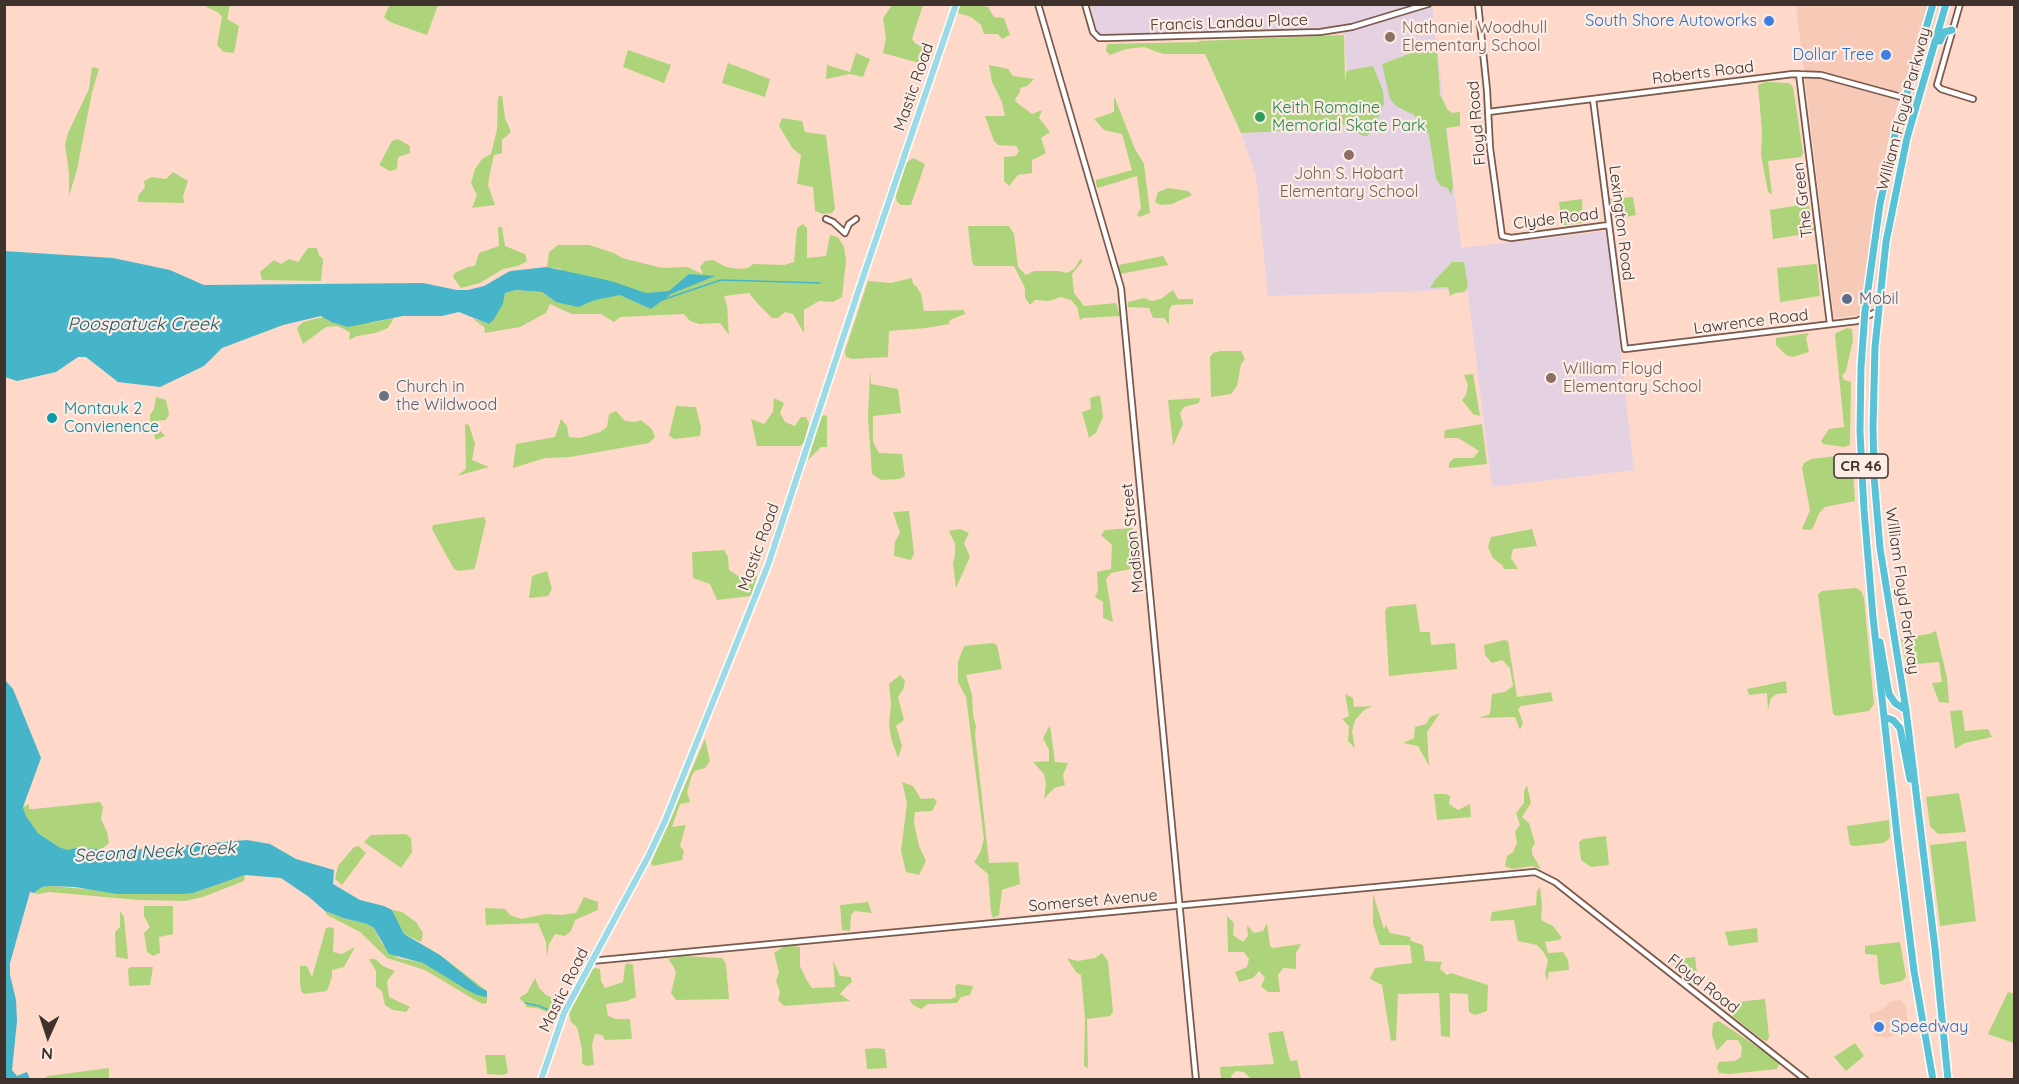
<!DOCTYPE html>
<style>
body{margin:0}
#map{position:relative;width:2019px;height:1084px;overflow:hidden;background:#fed9c9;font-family:Quicksand,sans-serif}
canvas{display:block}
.frame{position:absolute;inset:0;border:6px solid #3f312b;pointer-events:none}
.north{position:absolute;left:18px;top:1006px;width:60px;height:60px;-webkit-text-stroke:4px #fbece5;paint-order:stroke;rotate:183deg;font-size:16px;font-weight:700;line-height:24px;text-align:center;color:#3f312b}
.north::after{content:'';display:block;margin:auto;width:21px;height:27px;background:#3f312b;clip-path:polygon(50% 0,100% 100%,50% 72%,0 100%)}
</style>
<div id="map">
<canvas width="2019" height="1084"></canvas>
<div class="frame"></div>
<div class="north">N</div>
</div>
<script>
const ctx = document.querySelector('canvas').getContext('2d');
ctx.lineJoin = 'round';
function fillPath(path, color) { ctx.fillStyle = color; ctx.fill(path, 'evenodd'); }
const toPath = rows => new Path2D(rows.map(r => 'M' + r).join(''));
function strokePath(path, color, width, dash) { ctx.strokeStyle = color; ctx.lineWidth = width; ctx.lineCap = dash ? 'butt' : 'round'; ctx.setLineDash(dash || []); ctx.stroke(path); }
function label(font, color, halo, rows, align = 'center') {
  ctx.font = font + ' Quicksand,sans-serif'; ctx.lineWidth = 4.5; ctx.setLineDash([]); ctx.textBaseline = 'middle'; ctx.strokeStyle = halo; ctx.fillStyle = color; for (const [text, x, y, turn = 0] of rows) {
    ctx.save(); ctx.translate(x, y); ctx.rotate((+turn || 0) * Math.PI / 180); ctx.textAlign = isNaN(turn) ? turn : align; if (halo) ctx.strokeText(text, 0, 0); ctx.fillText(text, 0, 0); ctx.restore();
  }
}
const built = toPath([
 [1796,5,1939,5,1908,113,1884,207,1871,313,1834,318],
 [1900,1000,1905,1005,1910,1030,1886,1038,1875,1036,1869,1014,1881,1010,1891,1001]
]);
const education = toPath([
 [1091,5,1432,5,1461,248,1607,231,1634,470,1492,487,1467,287,1425,291,1268,296,1256,176,1241,133,1286,131,1286,125,1346,125,1347,75,1344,24,1307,29,1099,38]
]);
const green = toPath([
 [390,4,438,4,438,5,427,35,390,22,384,17],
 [205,5,230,5,227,19,239,26,234,53,224,52,217,45,222,17,218,12,208,8],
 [892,5,923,5,912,39,915,43,932,53,927,62,923,64,883,53,886,38,883,18],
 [959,5,978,5,988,7,994,17,1004,18,1010,35,1002,39,998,34,984,34,981,25,971,17,955,12],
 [1344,35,1345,82,1346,72,1349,70,1373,66,1383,91,1384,103,1376,124,1374,129,1367,136,1363,136,1350,129,1347,122,1347,125,1286,125,1286,131,1241,133,1205,54,1163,54,1144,47,1126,49,1110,55,1106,51,1107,44,1199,42,1199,41],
 [1433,45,1437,49,1440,95,1448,110,1452,113,1460,112,1460,126,1446,128,1453,186,1451,196,1448,188,1441,186,1436,179,1429,135,1414,115,1396,106,1390,99,1382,64],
 [628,50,671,65,664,83,623,67],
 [856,53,870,59,863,77,850,74,826,79,827,65,850,72],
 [728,63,770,79,765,97,722,83],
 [989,65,1008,69,1013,76,1034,79,1027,86,1020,88,1020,92,1015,99,1016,102,1032,114,1042,110,1039,118,1050,132,1041,138,1046,153,1032,160,1032,173,1018,175,1009,186,1004,181,1004,157,1016,156,1019,151,1016,146,998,145,994,141,985,116,1005,116,1002,102,992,82],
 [92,67,99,69,92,92,77,170,69,196,69,173,65,145,68,133,89,89],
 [1766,82,1789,83,1793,87,1803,153,1801,157,1768,161,1772,195,1768,192,1761,155,1762,132,1758,85],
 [502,95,505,118,511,132,502,140,502,153,494,155,490,173,488,185,495,205,472,208,477,195,471,183,475,169,482,159,491,154,497,129,498,97],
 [1114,96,1135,149,1144,164,1150,213,1139,217,1137,215,1141,208,1137,176,1098,188,1096,184,1096,180,1132,170,1122,134,1104,130,1094,119,1114,112],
 [782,118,802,121,805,132,826,135,835,209,832,213,823,214,815,211,813,187,797,184,801,155,793,149,779,126],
 [398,139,410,146,410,153,398,157,397,169,390,171,379,165,392,141],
 [913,158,925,164,911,205,901,205,897,202,896,196,906,163],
 [173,172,188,181,183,196,184,203,138,202,138,196,145,187,144,181,152,177,166,179],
 [1168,188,1188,191,1192,195,1172,204,1161,205,1155,202,1158,192],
 [1633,197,1636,215,1617,219,1614,218,1610,199],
 [1582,199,1583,223,1564,225,1561,222,1559,202],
 [1805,204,1809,206,1814,231,1812,233,1773,239,1770,210],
 [803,224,807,228,807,258,826,256,830,235,838,237,844,247,846,261,842,297,833,302,819,301,804,310,804,333,793,314,785,312,778,318,772,318,757,303,749,293,724,296,727,305,729,335,720,323,699,324,690,321,684,314,620,317,614,322,601,314,572,314,550,304,546,313,520,327,485,333,484,327,472,318,489,324,503,304,505,293,516,290,542,292,556,302,561,269,547,267,549,252,558,245,589,245,614,253,622,258,662,268,687,267,703,274,700,267,705,261,713,260,726,267,739,269,748,268,753,264,784,265,794,262,797,228],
 [968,226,1009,226,1014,234,1018,267,1026,275,1034,271,1059,271,1067,273,1074,269,1081,258,1082,262,1072,274,1074,293,1084,306,1116,303,1120,316,1083,318,1080,320,1077,307,1071,300,1061,297,1049,301,1035,300,1030,305,1025,298,1025,288,1014,266,975,266,972,262],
 [498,227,502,227,505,246,525,254,527,261,518,266,503,269,480,283,461,288,453,277,455,273,467,267,475,266,479,253,499,246],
 [308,248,317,248,319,255,323,259,321,281,262,280,260,272,274,260,281,264,289,259,298,262],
 [1163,256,1168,265,1120,274,1119,265],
 [1452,262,1464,262,1468,286,1465,292,1455,293,1450,296,1448,287,1430,288,1434,281],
 [1815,264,1817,265,1820,296,1780,302,1777,268],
 [912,278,913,284,917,287,921,294,924,311,964,310,965,314,950,320,949,324,926,328,889,331,888,357,853,359,846,357,845,351,868,281,891,283],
 [1173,290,1178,299,1193,299,1193,304,1172,305,1169,310,1169,325,1164,318,1153,318,1149,308,1128,307,1128,302,1144,298,1152,301,1161,299],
 [323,317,331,322,370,323,394,318,388,328,375,333,357,336,349,340,350,333,344,329,337,326,326,327,303,344,297,328,303,322],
 [1847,328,1852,329,1853,340,1846,371,1842,376,1844,380,1851,382,1850,445,1844,447,1823,444,1821,441,1829,429,1844,427,1835,335,1836,333],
 [1809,333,1806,338,1809,352,1793,357,1786,355,1776,345,1776,338],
 [1220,351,1241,351,1245,359,1241,364,1237,386,1231,394,1211,397,1210,357,1213,353],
 [870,371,871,384,898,389,901,413,873,416,873,442,879,453,902,454,905,476,899,479,881,480,872,474,868,417],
 [1473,374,1480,416,1473,414,1462,400,1466,395,1468,385,1464,375],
 [1100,395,1103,417,1096,433,1089,438,1082,412,1091,409,1090,398],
 [156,397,166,400,169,414,166,420,156,421,158,428,165,436,156,440,151,428,150,415,154,409],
 [774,398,784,403,780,413,785,422,795,426,801,417,806,417,809,423,804,443,800,446,757,446,751,419,764,424,773,412],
 [1200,398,1199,403,1184,407,1180,413,1183,424,1173,446,1168,400],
 [676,406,696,407,701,428,700,436,675,439,669,436],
 [616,411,625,421,635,422,641,420,652,429,655,437,649,443,570,457,545,458,513,468,516,444,555,437,561,419,567,426,569,437,580,438,600,432,607,427,609,414],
 [824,415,827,416,827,447,821,447,808,460,821,417],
 [465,424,469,425,475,444,472,460,489,467,457,476,466,469],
 [1482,424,1487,464,1449,468,1449,463,1454,458,1473,458,1479,451,1458,438,1444,438,1445,430],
 [1846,455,1852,457,1855,501,1825,507,1819,513,1813,528,1810,530,1802,529,1810,510,1802,468,1804,463,1811,459],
 [909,511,914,554,911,560,894,556,895,542,900,533,893,512],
 [484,517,486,521,475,567,474,569,458,571,454,569,432,529,433,525],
 [1132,528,1138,532,1142,562,1140,567,1111,573,1106,579,1113,622,1103,618,1103,602,1095,597,1098,590,1097,572,1111,569,1112,545,1101,535,1105,530],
 [960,529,969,533,964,543,970,557,956,588,953,563,955,556,955,544,949,531],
 [1532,529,1537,546,1513,549,1511,558,1518,569,1504,569,1502,565,1493,558,1488,547,1491,537],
 [724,550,728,557,729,570,738,576,757,576,751,596,717,600,710,584,693,578,692,552],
 [547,571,552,589,548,596,529,598,532,576],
 [1856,588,1861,591,1864,598,1874,704,1869,711,1836,716,1833,714,1818,594,1822,591],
 [1416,604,1420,632,1430,632,1431,645,1455,643,1457,669,1389,676,1385,612,1387,607],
 [1936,631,1947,678,1949,703,1939,702,1932,683,1942,682,1939,662,1906,665,1901,638,1929,634],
 [1504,640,1508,641,1517,697,1551,692,1553,701,1521,706,1518,709,1523,723,1520,730,1515,717,1479,718,1490,714,1492,694,1505,692,1513,686,1510,668,1502,660,1492,663,1485,655,1484,645],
 [993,643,997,645,1002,669,966,675,972,695,973,715,976,727,975,734,989,863,1018,862,1020,884,1002,890,999,915,993,918,991,912,988,874,974,862,980,853,984,839,966,697,958,682,958,662,964,646],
 [900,675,905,681,903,690,898,697,904,720,896,726,902,746,898,758,891,738,889,725,891,704,889,684],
 [1786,681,1787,693,1777,694,1771,698,1768,710,1767,693,1749,695,1747,689],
 [1345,694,1353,698,1354,707,1373,706,1364,710,1355,720,1352,732,1355,748,1348,741,1349,726,1342,719,1349,716],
 [1962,710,1965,731,1988,729,1992,737,1965,743,1955,749,1950,711],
 [1440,713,1427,732,1429,766,1418,746,1403,743,1414,738,1415,727,1426,724,1430,717],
 [1050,725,1055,762,1068,763,1063,775,1065,785,1054,788,1044,799,1046,784,1044,774,1033,762,1049,761,1049,750,1043,738],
 [705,739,710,761,705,768,695,771,692,775,687,792,690,802,680,804,672,827,686,825,680,846,684,851,682,860,653,866,651,863],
 [902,782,913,786,921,799,934,798,937,802,932,811,915,812,914,823,919,846,926,861,919,875,906,872,901,851,907,803],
 [1527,785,1531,803,1522,817,1529,823,1535,843,1532,848,1532,854,1541,869,1532,866,1512,869,1505,866,1507,856,1513,852,1517,843,1515,832,1520,825,1516,813,1524,803,1524,791],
 [1959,793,1966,832,1938,834,1930,826,1926,797],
 [1434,794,1446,794,1450,796,1449,804,1458,810,1470,804,1471,817,1437,820],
 [100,802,103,807,101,819,107,832,109,843,102,849,75,848,68,850,59,847,38,833,26,816,23,807,29,804,29,809,34,809],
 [1889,820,1890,837,1888,840,1883,843,1854,846,1850,845,1847,826],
 [406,834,411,838,412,852,401,868,364,842,371,835],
 [1606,836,1609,865,1591,867,1581,860,1579,842,1583,839],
 [1966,841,1976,921,1940,926,1930,845],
 [359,846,366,853,342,885,335,879,338,866,354,847],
 [245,875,244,881,203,897,185,901,139,900,49,892,39,894,34,893,42,887,49,886,135,893,193,893],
 [1540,887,1542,905,1541,920,1553,926,1562,938,1559,940,1545,942,1548,953,1563,952,1568,960,1569,970,1549,972,1547,981,1545,974,1548,960,1542,950,1537,945,1518,941,1514,920,1490,921,1492,912,1536,905,1537,891],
 [1373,894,1384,929,1386,925,1390,933,1410,937,1411,941,1423,945,1425,961,1442,962,1440,969,1447,975,1451,973,1488,985,1487,1011,1475,1015,1469,1012,1468,994,1450,993,1450,1037,1441,1036,1439,993,1398,994,1396,1040,1391,1041,1382,985,1370,979,1375,968,1412,963,1410,945,1380,945,1373,924],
 [584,897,598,902,598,910,575,920,571,931,565,936,555,934,549,944,547,957,546,942,538,923,486,925,485,908,505,909,510,915,521,919,546,914,561,915,576,913],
 [868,902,872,913,855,911,851,915,850,931,842,930,840,905],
 [144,906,173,906,173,934,159,937,160,953,153,956,147,952,144,933,150,927,144,916],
 [392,910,402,912,416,922,423,933,421,942,404,934],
 [120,911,124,917,128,959,116,957,115,932,120,927],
 [325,911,343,918,367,924,374,928,382,944,398,958,423,963,444,958,487,991,487,1003,483,1004,475,1000,425,970,387,958,360,932,327,915],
 [1227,916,1234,923,1233,935,1243,942,1248,936,1247,925,1254,933,1263,931,1267,923,1270,946,1273,948,1301,944,1296,953,1296,969,1283,968,1278,975,1280,992,1268,992,1261,986,1265,978,1259,971,1253,978,1239,982,1235,972,1247,967,1249,959,1244,952,1228,952],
 [331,927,334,929,333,952,342,954,355,947,344,967,332,970,332,977,327,991,304,994,301,991,300,983,300,966,307,966,312,977,326,928],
 [1757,928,1758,942,1729,946,1725,932],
 [1900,942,1906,977,1902,981,1883,985,1880,983,1879,978,1877,955,1865,954,1865,946],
 [786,945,800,947,800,966,806,979,812,988,835,987,833,960,840,976,851,977,852,982,846,987,840,994,850,1001,784,1006,778,1000,780,992,776,981,779,972,774,953],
 [1102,953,1108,961,1113,1012,1110,1016,1087,1019,1088,1068,1084,1066,1085,1019,1081,975,1076,972,1067,958,1078,961,1095,958],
 [682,956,722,958,726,964,729,999,676,1000,671,993,676,973,674,967,668,959],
 [1695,957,1698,981,1696,985,1693,985,1674,969,1673,960],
 [369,959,375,959,383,966,395,971,387,981,389,997,410,1007,406,1012,393,1010,385,1005,382,991,376,987,376,971],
 [628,963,633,965,636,997,627,1001,606,1004,608,1016,616,1019,630,1019,632,1039,605,1040,602,1035,595,1034,592,1045,594,1065,586,1066,582,1063,582,1050,577,1027,571,1022,569,1013,590,970,595,968,600,969,601,981,605,988,623,982,625,965],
 [131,967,153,967,150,985,129,986,128,969],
 [535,978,539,988,546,995,564,1003,557,1016,537,1008,526,1007,526,1004,519,998,527,993],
 [957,984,973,986,970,995,961,997,957,1003,928,1004,921,1009,913,1005,909,999,950,999,956,997,955,987],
 [2008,992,2014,994,2014,1043,1988,1034],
 [1765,999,1769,1037,1767,1041,1763,1040,1732,1016,1737,1002],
 [1719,1021,1778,1061,1779,1064,1777,1069,1730,1074,1719,1073,1717,1067,1719,1062,1735,1061,1741,1057,1742,1047,1738,1040,1727,1040,1717,1051,1712,1035,1713,1023],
 [1283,1031,1290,1061,1297,1060,1301,1079,1251,1079,1244,1072,1236,1071,1231,1076,1232,1079,1221,1079,1220,1067,1274,1064,1268,1033],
 [1855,1043,1864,1056,1846,1071,1834,1057],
 [875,1048,885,1049,887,1068,867,1069,865,1049],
 [485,1055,505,1055,508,1073,503,1075,487,1074],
 [109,1068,109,1079,43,1079,48,1076]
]);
const water = toPath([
 [4,251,113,258,170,270,204,285,423,283,457,290,468,290,484,286,510,271,547,267,611,281,646,293,669,291,689,274,715,276,671,294,651,309,620,295,595,300,578,307,556,302,542,292,516,290,505,293,503,304,494,319,489,324,459,312,442,316,403,316,348,327,331,322,321,316,283,325,222,348,204,366,160,387,118,382,86,357,78,357,56,372,17,381,5,377],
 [4,679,13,689,41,758,23,807,26,816,38,833,59,847,68,850,75,848,102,849,106,852,247,840,270,844,296,859,334,870,333,884,360,900,384,906,392,910,404,934,440,955,479,987,487,991,487,997,477,995,469,991,423,963,389,954,374,928,367,924,343,918,325,911,309,897,281,878,245,875,193,893,182,894,117,894,75,887,49,886,42,887,34,893,30,892,10,963,10,975,16,1000,17,1021,12,1070,17,1076,27,1072,30,1079,5,1079]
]);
const stream = toPath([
 [662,300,721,280,820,283],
 [525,1003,539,1006,558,1014]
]);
const minor = toPath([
 [1038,4,1121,288,1196,1080],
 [1085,4,1093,32,1099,38,1106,38,1320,32,1352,27,1428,4],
 [1478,4,1487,90,1490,148,1502,236,1511,238,1609,225],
 [1960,4,1937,85,1941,89,1973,99],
 [1799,74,1830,324],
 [1593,99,1625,349,1857,321,1878,311],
 [1488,112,1793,74,1821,75,1905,98,1917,103],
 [826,219,833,222,845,233,849,224,856,219],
 [591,961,1535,872,1555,882,1806,1080]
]);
const major = toPath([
 [541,1080,564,1013,648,857,665,821,768,565,861,283,956,4]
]);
const highway = toPath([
 [1933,4,1895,135,1880,204,1865,311,1861,367,1860,431,1864,510,1873,617,1898,844,1914,971,1933,1080],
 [1946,4,1907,138,1886,242,1875,347,1873,427,1874,476,1880,548,1906,710,1935,948,1948,1080],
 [1940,41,1944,32,1952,30],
 [1880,642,1889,694,1895,703,1906,710],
 [1884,717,1893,720,1900,728,1910,779]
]);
const markers = [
 [1769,21,6,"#3f7fe0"],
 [1390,37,6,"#8d6e63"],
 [1886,55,6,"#3f7fe0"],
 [1260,117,6,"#2e9e5b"],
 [1349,155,6,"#8d6e63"],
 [1847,299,6,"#5c6f8a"],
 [1551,378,6,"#8d6e63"],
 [384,396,6,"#6b7280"],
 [52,418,6,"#0f9aa8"],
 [1879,1027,6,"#3f7fe0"]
];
const shields = [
 [1861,466,54]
];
const shieldNames = [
 ["CR 46",1861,466]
];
const shopNames = [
 ["South Shore Autoworks",1757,21],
 ["Dollar Tree",1874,55],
 ["Speedway",1891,1027,"left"]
];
const streetNames = [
 ["Francis Landau Place",1229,23,-2],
 ["Roberts Road",1703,73,-7],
 ["Mastic Road",914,87,-71],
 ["William Floyd Parkway",1904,109,-75],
 ["Floyd Road",1477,123,-95],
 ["The Green",1803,200,-97],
 ["Clyde Road",1556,219,-7],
 ["Lexington Road",1621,223,83],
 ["Lawrence Road",1751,322,-7],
 ["Madison Street",1133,538,-96],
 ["Mastic Road",759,547,-70],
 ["William Floyd Parkway",1902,591,82],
 ["Somerset Avenue",1093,901,-5],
 ["Floyd Road",1703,984,38],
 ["Mastic Road",564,990,-64]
];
const educationNames = [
 ["Nathaniel Woodhull",1402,28],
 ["Elementary School",1402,46],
 ["John S. Hobart",1349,174,"center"],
 ["Elementary School",1349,192,"center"],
 ["William Floyd",1563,369],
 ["Elementary School",1563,387]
];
const leisureNames = [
 ["Keith Romaine",1272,108],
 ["Memorial Skate Park",1272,126]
];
const serviceNames = [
 ["Mobil",1859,299]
];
const worshipNames = [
 ["Church in",396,387],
 ["the Wildwood",396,405]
];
const cultureNames = [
 ["Montauk 2",64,409],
 ["Convienence",64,427]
];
const waterNames = [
 ["Poospatuck Creek",143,325],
 ["Second Neck Creek",155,852,-3]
];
fillPath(built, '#f6cab7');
fillPath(education, '#e4d2e2');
fillPath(green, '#add47a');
fillPath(water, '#46b5ca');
strokePath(stream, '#46b5ca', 1.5);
strokePath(minor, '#795a4c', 8);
strokePath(major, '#fff', 9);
strokePath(highway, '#fff', 10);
strokePath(minor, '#fff', 4.5);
strokePath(major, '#9bdae6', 6);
strokePath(highway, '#59c2d6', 7);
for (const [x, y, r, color] of markers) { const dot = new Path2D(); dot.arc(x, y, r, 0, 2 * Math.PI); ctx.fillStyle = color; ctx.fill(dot); strokePath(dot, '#fbece5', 2); }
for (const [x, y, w] of shields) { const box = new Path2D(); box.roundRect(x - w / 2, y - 12, w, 24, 4.5); ctx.fillStyle = '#fbece5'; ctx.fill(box); strokePath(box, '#3f312b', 1.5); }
label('bold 15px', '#3f312b', null, shieldNames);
label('16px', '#366cbe', '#fbece5', shopNames, 'right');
label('16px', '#3f312b', '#fbece5', streetNames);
label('16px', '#785e54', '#fbece5', educationNames, 'left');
label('16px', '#27864d', '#fbece5', leisureNames, 'left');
label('16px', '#4e5e75', '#fbece5', serviceNames, 'left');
label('16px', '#5b616d', '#fbece5', worshipNames, 'left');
label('16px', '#0d838f', '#fbece5', cultureNames, 'left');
label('italic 18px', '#1a5863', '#fbece5', waterNames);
</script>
